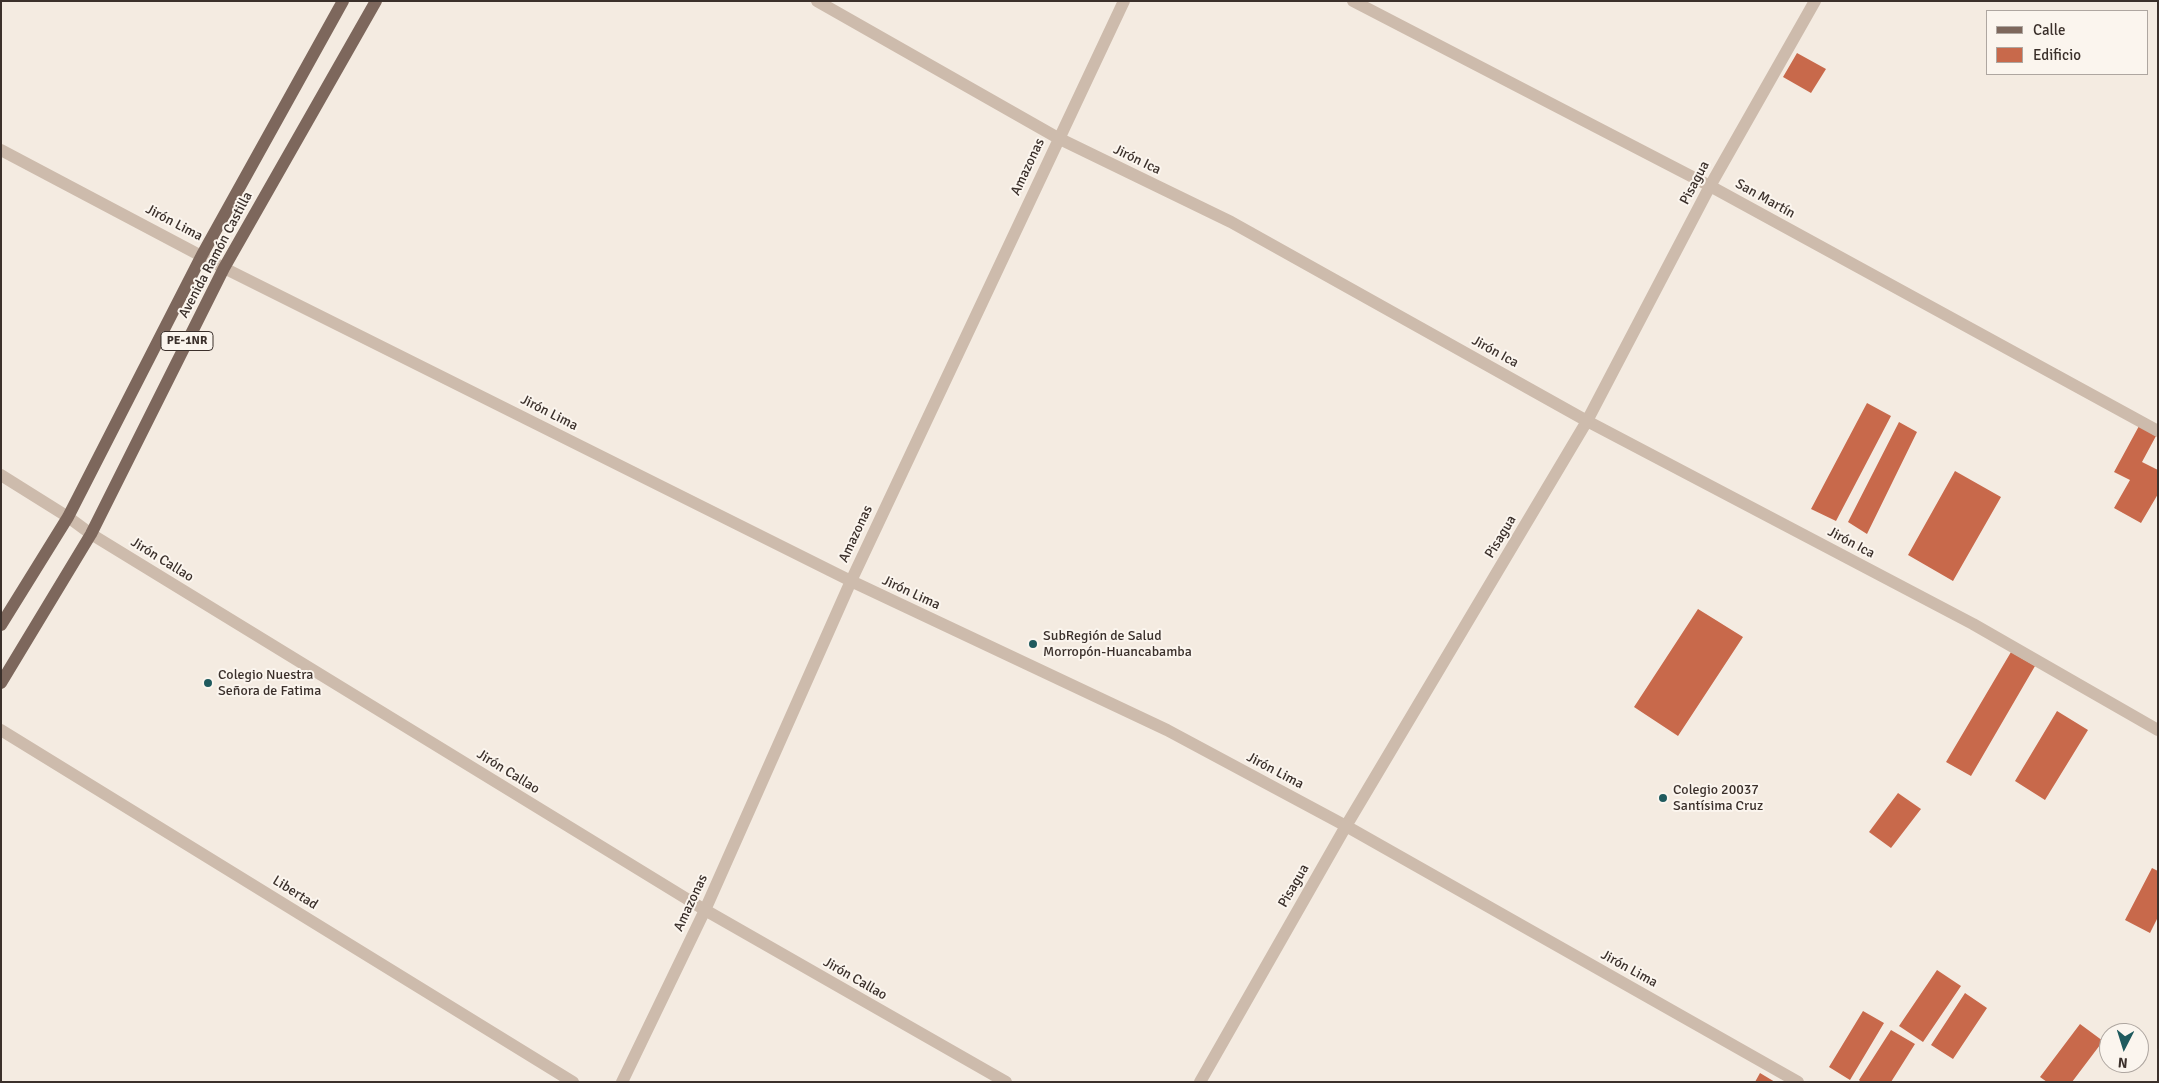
<!DOCTYPE html>
<meta charset="utf-8">
<style>
body{margin:0}
#map{position:relative;width:2159px;height:1083px;overflow:hidden;background:#f4ebe1;font-family:Signika,sans-serif}
canvas{display:block}
.frame{position:absolute;inset:0;border:2px solid #3b302b;pointer-events:none}
.legend{position:absolute;left:1986px;top:10px;width:162px;height:65px;box-sizing:border-box;background:#fbf5ee;border:1px solid #aea6a0;margin:0;padding:6px 9px;list-style:none;font-size:15px;color:#3b302b}
.legend li{display:flex;align-items:center;gap:10px;height:25px}
.legend b{width:25px;border:1px solid #aea6a0}
.north{position:absolute;left:2099px;top:1023px;width:50px;height:50px;box-sizing:border-box;background:#fbf5ee;border:1px solid #aea6a0;border-radius:50%;rotate:185deg;font-size:14px;font-weight:700;line-height:20px;text-align:center;color:#3b302b}
.north::after{content:'';display:block;margin:auto;width:18px;height:22px;background:#1f5a5e;clip-path:polygon(50% 0,100% 100%,50% 72%,0 100%)}
</style>
<div id="map">
<canvas width="2159" height="1083"></canvas>
<div class="frame"></div>
<ul class="legend">
<li><b style="height:6px;background:#7d675c"></b>Calle</li>
<li><b style="height:14px;background:#c8694b"></b>Edificio</li>
</ul>
<div class="north">N</div>
</div>
<script>
const ctx = document.querySelector('canvas').getContext('2d');
ctx.lineJoin = 'round';
function fillPath(path, color) { ctx.fillStyle = color; ctx.fill(path, 'evenodd'); }
const toPath = rows => new Path2D(rows.map(r => 'M' + r).join(''));
function strokePath(path, color, width, dash) { ctx.strokeStyle = color; ctx.lineWidth = width; ctx.lineCap = dash ? 'butt' : 'round'; ctx.setLineDash(dash || []); ctx.stroke(path); }
function label(font, color, halo, rows, align = 'center') {
  ctx.font = font + ' Signika,sans-serif'; ctx.lineWidth = 4; ctx.setLineDash([]); ctx.textBaseline = 'middle'; ctx.strokeStyle = halo; ctx.fillStyle = color; for (const [text, x, y, turn = 0] of rows) {
    ctx.save(); ctx.translate(x, y); ctx.rotate((+turn || 0) * Math.PI / 180); ctx.textAlign = isNaN(turn) ? turn : align; if (halo) ctx.strokeText(text, 0, 0); ctx.fillText(text, 0, 0); ctx.restore();
  }
}
const building = toPath([
 [1797,53,1826,69,1811,93,1783,77],
 [1867,403,1891,416,1836,521,1811,509],
 [1899,422,1917,432,1867,534,1848,522],
 [2139,426,2156,436,2142,462,2158,470,2158,494,2141,523,2114,508,2130,480,2114,472],
 [1955,471,2001,497,1953,581,1908,555],
 [1698,609,1743,637,1678,736,1634,707],
 [2011,652,2035,666,1971,776,1946,762],
 [2057,711,2088,730,2045,800,2015,781],
 [1898,793,1921,809,1891,848,1869,832],
 [2152,868,2158,871,2158,917,2150,933,2125,920],
 [1937,970,1961,986,1923,1042,1899,1026],
 [1965,993,1987,1008,1953,1059,1931,1045],
 [1863,1011,1884,1023,1850,1080,1829,1067],
 [2080,1024,2103,1041,2072,1082,2047,1082,2040,1077],
 [1891,1030,1915,1044,1891,1082,1861,1082,1859,1080],
 [1760,1073,1775,1082,1755,1082]
]);
const minor = toPath([
 [817,1,1058,138,1231,222,1587,421,1973,624,2158,730],
 [1353,1,1710,186,2158,431],
 [1,150,224,268,851,581,1167,730,1346,826,1798,1082],
 [1,475,68,517,91,534,705,910,1006,1082],
 [1,730,573,1082],
 [622,1082,705,910,851,581,1124,1],
 [1200,1082,1346,826,1587,421,1710,186,1815,1]
]);
const major = toPath([
 [1,625,68,517,202,255,343,1],
 [1,683,91,534,224,268,376,1]
]);
const markers = [
 [1033,644,5,"#1f5a5e"],
 [208,683,5,"#1f5a5e"],
 [1663,798,5,"#1f5a5e"]
];
const shields = [
 [187,341,52]
];
const shieldNames = [
 ["PE-1NR",187,341]
];
const streetNames = [
 ["Jirón Ica",1137,160,26],
 ["Amazonas",1028,167,-65],
 ["Pisagua",1695,183,-62],
 ["San Martín",1765,199,29],
 ["Jirón Lima",174,223,28],
 ["Avenida Ramón Castilla",216,255,-62],
 ["Jirón Ica",1495,352,29],
 ["Jirón Lima",549,413,27],
 ["Amazonas",856,534,-65],
 ["Pisagua",1501,537,-59],
 ["Jirón Ica",1851,543,28],
 ["Jirón Callao",162,560,32],
 ["Jirón Lima",911,593,25],
 ["Jirón Lima",1275,771,28],
 ["Jirón Callao",508,772,32],
 ["Pisagua",1294,886,-60],
 ["Libertad",295,893,32],
 ["Amazonas",691,903,-65],
 ["Jirón Lima",1629,969,29],
 ["Jirón Callao",855,979,30]
];
const poiNames = [
 ["SubRegión de Salud",1043,636],
 ["Morropón-Huancabamba",1043,652],
 ["Colegio Nuestra",218,675],
 ["Señora de Fatima",218,691],
 ["Colegio 20037",1673,790],
 ["Santísima Cruz",1673,806]
];
fillPath(building, '#c8694b');
strokePath(minor, '#cdbbac', 12);
strokePath(major, '#7d675c', 12);
for (const [x, y, r, color] of markers) { const dot = new Path2D(); dot.arc(x, y, r, 0, 2 * Math.PI); ctx.fillStyle = color; ctx.fill(dot); strokePath(dot, '#fbf5ee', 2); }
for (const [x, y, w] of shields) { const box = new Path2D(); box.roundRect(x - w / 2, y - 9.5, w, 19, 4); ctx.fillStyle = '#fbf5ee'; ctx.fill(box); strokePath(box, '#3b302b', 1); }
label('bold 12px', '#3b302b', null, shieldNames);
label('14px', '#3b302b', '#fbf5ee', streetNames);
label('14px', '#3b302b', '#fbf5ee', poiNames, 'left');
</script>
